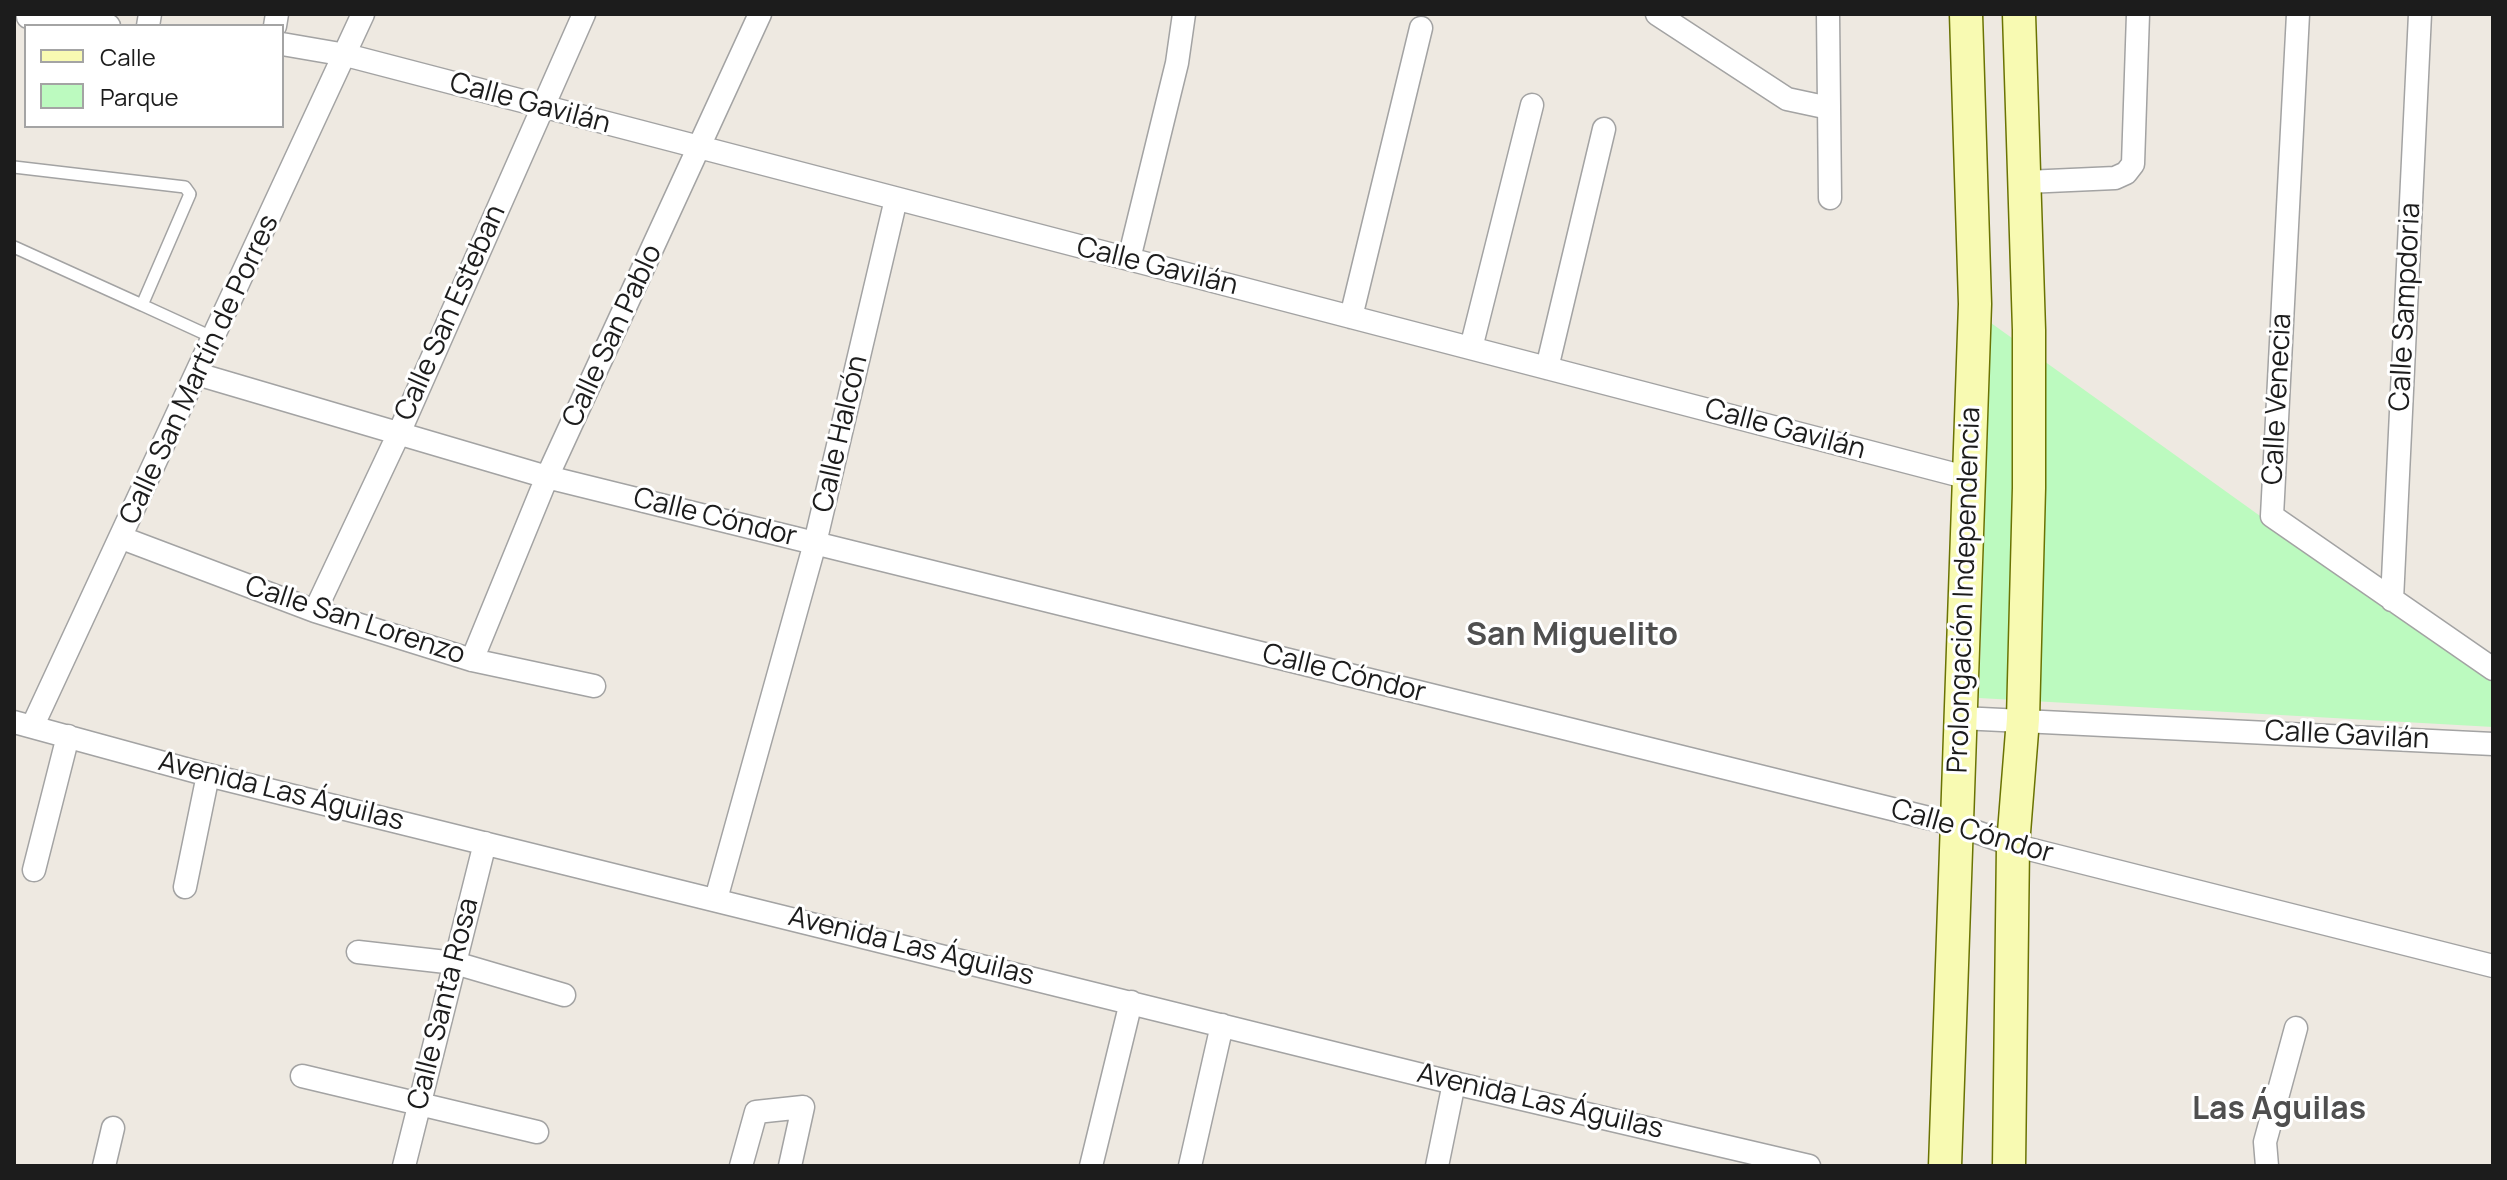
<!DOCTYPE html>
<meta charset="utf-8">
<style>
body{margin:0}
#map{position:relative;width:2507px;height:1180px;overflow:hidden;background:#eee9e1;font-family:Manrope,sans-serif}
canvas{display:block}
.frame{position:absolute;inset:0;border:16px solid #1c1c1c;pointer-events:none}
.legend{position:absolute;left:24px;top:24px;width:260px;height:104px;box-sizing:border-box;background:#fff;border:2px solid #a4a4a4;margin:0;padding:10px 14px;list-style:none;font-size:24px;color:#1c1c1c}
.legend li{display:flex;align-items:center;gap:16px;height:40px}
.legend b{width:40px;border:2px solid #a4a4a4}
</style>
<div id="map">
<canvas width="2507" height="1180"></canvas>
<div class="frame"></div>
<ul class="legend">
<li><b style="height:10px;background:#f8fab2"></b>Calle</li>
<li><b style="height:22px;background:#bcfabf"></b>Parque</li>
</ul>
</div>
<script>
const ctx = document.querySelector('canvas').getContext('2d');
ctx.lineJoin = 'round';
function fillPath(path, color) { ctx.fillStyle = color; ctx.fill(path, 'evenodd'); }
const toPath = rows => new Path2D(rows.map(r => 'M' + r).join(''));
function strokePath(path, color, width, dash) { ctx.strokeStyle = color; ctx.lineWidth = width; ctx.lineCap = dash ? 'butt' : 'round'; ctx.setLineDash(dash || []); ctx.stroke(path); }
function label(font, color, halo, rows, align = 'center') {
  ctx.font = font + ' Manrope,sans-serif'; ctx.lineWidth = 6; ctx.setLineDash([]); ctx.textBaseline = 'middle'; ctx.strokeStyle = halo; ctx.fillStyle = color; for (const [text, x, y, turn = 0] of rows) {
    ctx.save(); ctx.translate(x, y); ctx.rotate((+turn || 0) * Math.PI / 180); ctx.textAlign = isNaN(turn) ? turn : align; if (halo) ctx.strokeText(text, 0, 0); ctx.fillText(text, 0, 0); ctx.restore();
  }
}
const park = toPath([
 [1991,323,2493,683,2493,727,1979,698]
]);
const lane = toPath([
 [14,167,185,187,190,194,142,305,14,247],
 [142,305,214,338]
]);
const street = toPath([
 [1657,14,1787,99,1829,108],
 [1828,14,1830,198],
 [2298,14,2272,516,2493,669],
 [28,17,109,26],
 [148,26,150,14],
 [275,26,277,14],
 [282,44,346,55,1969,478],
 [2026,182,2115,178,2126,173,2133,164,2138,14],
 [1129,259,1177,63,1184,14],
 [1351,317,1421,28],
 [1471,348,1532,105],
 [1547,368,1604,129],
 [197,374,547,477,1957,825,2013,845,2493,966],
 [122,538,315,611,472,660,594,686],
 [2392,600,2420,14],
 [315,611,399,433,584,14],
 [472,660,547,477,760,14],
 [1961,718,2493,744],
 [14,722,208,775,1454,1083,1809,1166],
 [33,725,363,14],
 [34,870,68,736],
 [185,887,208,775],
 [716,899,815,543,896,199],
 [358,952,455,963,564,995],
 [302,1076,537,1132],
 [104,1166,113,1128],
 [404,1166,485,843],
 [741,1166,756,1112,803,1107,790,1166],
 [1091,1166,1131,1002],
 [1190,1166,1222,1025],
 [1437,1166,1454,1083],
 [2267,1166,2265,1142,2296,1028]
]);
const secondary = toPath([
 [1945,1166,1975,304,1966,14],
 [2009,1166,2013,845,2023,719,2029,488,2029,330,2019,14]
]);
const streetNames = [
 ["Calle Gavilán",530,104,15],
 ["Calle Gavilán",1157,267,14],
 ["Calle Sampdoria",2406,307,-87],
 ["Calle San Esteban",451,313,-66],
 ["Calle San Pablo",613,336,-65],
 ["Calle San Martín de Porres",200,370,-65],
 ["Calle Venecia",2278,399,-87],
 ["Calle Gavilán",1785,430,15],
 ["Calle Halcón",841,434,-77],
 ["Calle Cóndor",715,518,14],
 ["Prolongación Independencia",1965,590,-88],
 ["Calle San Lorenzo",355,621,18],
 ["Calle Cóndor",1344,674,14],
 ["Calle Gavilán",2347,736,3],
 ["Avenida Las Águilas",281,792,14],
 ["Calle Cóndor",1972,832,16],
 ["Avenida Las Águilas",911,947,14],
 ["Calle Santa Rosa",444,1004,-76],
 ["Avenida Las Águilas",1540,1102,13]
];
const quarterNames = [
 ["San Miguelito",1572,636],
 ["Las Águilas",2279,1110]
];
fillPath(park, '#bcfabf');
strokePath(lane, '#a3a3a3', 14);
strokePath(street, '#a3a3a3', 25);
strokePath(secondary, '#6a7303', 35);
strokePath(lane, '#fff', 11);
strokePath(street, '#fff', 22);
strokePath(secondary, '#f8fab2', 32);
label('28px', '#1c1c1c', '#fff', streetNames);
label('bold 32px', '#4f4f4f', '#fff', quarterNames);
</script>
